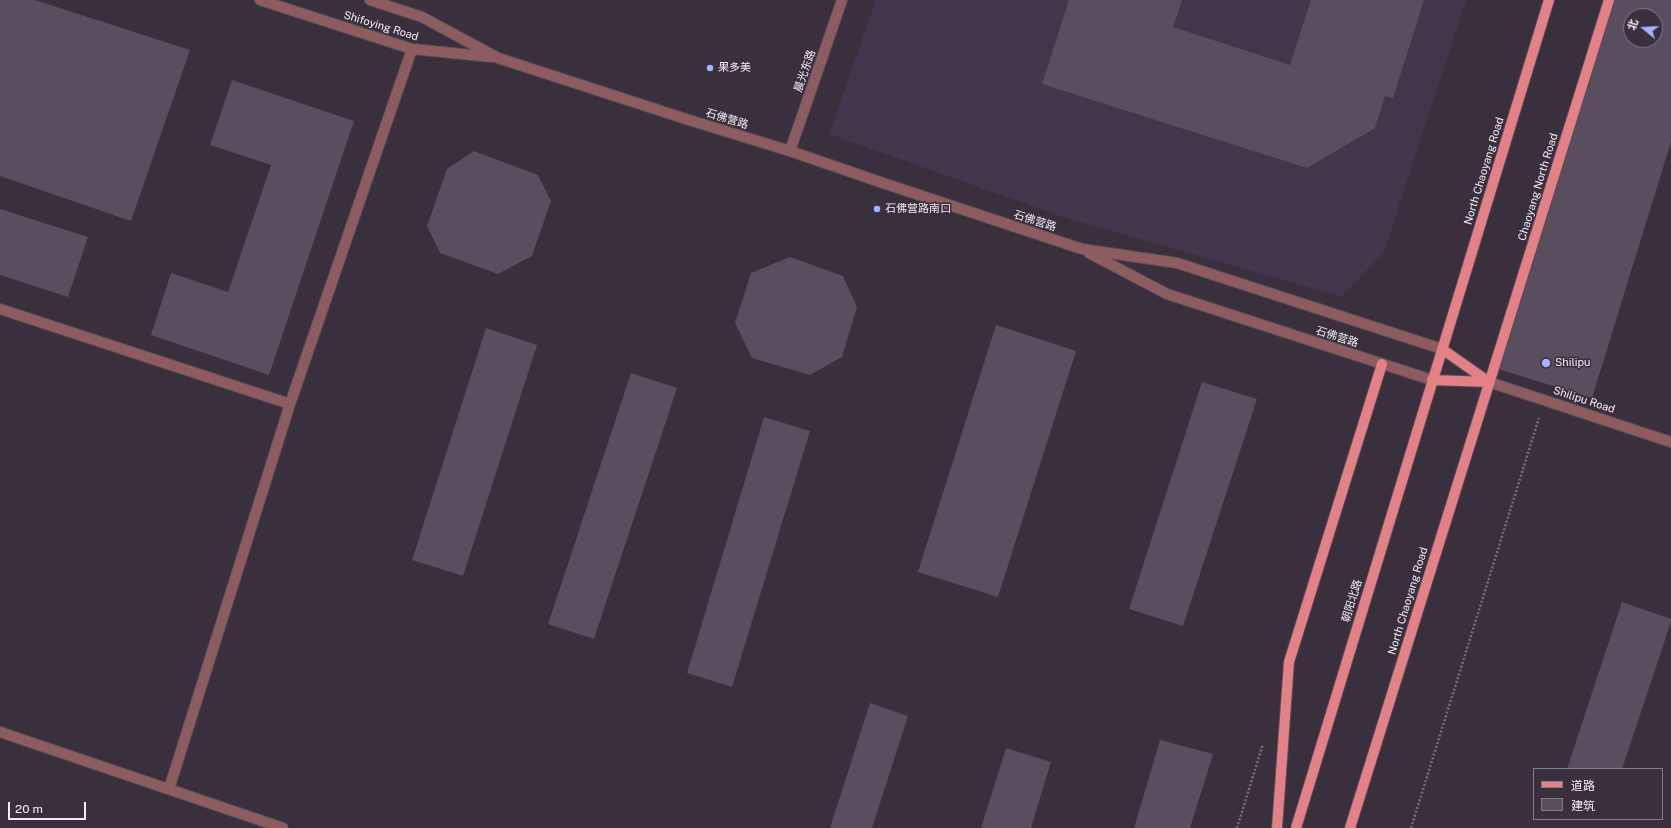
<!DOCTYPE html>
<meta charset="utf-8">
<style>
body{margin:0}
#map{position:relative;width:1671px;height:828px;overflow:hidden;background:#392f3d;font-family:"Public Sans","Noto Sans SC",sans-serif}
canvas{display:block}
.legend{position:absolute;left:1533px;top:768px;width:130px;height:52px;box-sizing:border-box;background:#392f3d;border:1px solid #837b87;margin:0;padding:5px 7px;list-style:none;font-size:12px;color:#f2ecf5}
.legend li{display:flex;align-items:center;gap:8px;height:20px}
.legend b{width:20px;border:1px solid #837b87}
.north{position:absolute;left:1623px;top:8px;width:40px;height:40px;box-sizing:border-box;background:#392f3d;border:1px solid #837b87;border-radius:50%;rotate:288deg;font-size:11px;font-weight:700;line-height:16px;text-align:center;color:#f2ecf5}
.north::after{content:'';display:block;margin:auto;width:14px;height:18px;background:#a1b3fd;clip-path:polygon(50% 0,100% 100%,50% 72%,0 100%)}
.scale{position:absolute;left:8px;top:802px;width:78px;height:18px;box-sizing:border-box;border:2px solid #f2ecf5;border-top:0;padding-left:5px;font-size:12px;line-height:14px;white-space:nowrap;color:#f2ecf5;-webkit-text-stroke:3px #392f3d;paint-order:stroke}
</style>
<div id="map">
<canvas width="1671" height="828"></canvas>
<ul class="legend">
<li><b style="height:5px;background:#e48187"></b>道路</li>
<li><b style="height:11px;background:#584e5d"></b>建筑</li>
</ul>
<div class="north">北</div>
<div class="scale">20 m</div>
</div>
<script>
const ctx = document.querySelector('canvas').getContext('2d');
ctx.lineJoin = 'round';
function fillPath(path, color) { ctx.fillStyle = color; ctx.fill(path, 'evenodd'); }
const toPath = rows => new Path2D(rows.map(r => 'M' + r).join(''));
function strokePath(path, color, width, dash) { ctx.strokeStyle = color; ctx.lineWidth = width; ctx.lineCap = dash ? 'butt' : 'round'; ctx.setLineDash(dash || []); ctx.stroke(path); }
function label(font, color, halo, rows, align = 'center') {
  ctx.font = font + ' "Public Sans","Noto Sans SC",sans-serif'; ctx.lineWidth = 3; ctx.setLineDash([]); ctx.textBaseline = 'middle'; ctx.strokeStyle = halo; ctx.fillStyle = color; for (const [text, x, y, turn = 0] of rows) {
    ctx.save(); ctx.translate(x, y); ctx.rotate((+turn || 0) * Math.PI / 180); ctx.textAlign = isNaN(turn) ? turn : align; if (halo) ctx.strokeText(text, 0, 0); ctx.fillText(text, 0, 0); ctx.restore();
  }
}
const built = toPath([
 [876,0,1466,0,1384,252,1342,297,1069,219,829,134]
]);
const building = toPath([
 [0,0,35,0,190,50,131,221,0,176],
 [1069,0,1182,0,1173,27,1290,65,1311,0,1424,0,1393,98,1385,96,1375,128,1307,168,1042,84],
 [1611,0,1671,0,1671,142,1592,398,1498,369],
 [1631,16,1655,16,1655,40,1631,40],
 [232,80,354,121,269,375,151,335,171,273,228,292,271,165,210,145],
 [474,151,538,175,551,201,532,256,498,274,440,253,427,226,447,169],
 [0,209,88,237,68,297,0,275],
 [790,257,843,276,857,307,842,357,810,375,752,358,735,323,751,273],
 [996,325,1076,351,998,597,918,572],
 [486,328,537,345,463,576,412,560],
 [631,373,677,388,594,639,548,624],
 [1202,382,1257,399,1183,626,1129,609],
 [764,417,810,431,732,687,687,673],
 [1622,602,1671,619,1671,622,1622,769,1567,769],
 [870,703,908,716,872,828,830,828],
 [1160,740,1213,754,1190,828,1134,828],
 [1006,748,1051,762,1031,828,981,828]
]);
const path = toPath([
 [1237,828,1263,744],
 [1411,828,1539,418]
]);
const minor = toPath([
 [260,0,412,49,492,57],
 [370,0,422,17,498,58,686,119,790,151,883,183,1082,249,1177,263,1442,349],
 [790,151,842,0],
 [1089,253,1167,294,1432,380],
 [0,309,290,404],
 [1489,382,1671,442],
 [0,732,283,828],
 [169,789,290,404,412,49]
]);
const major = toPath([
 [1442,349,1489,382],
 [1432,380,1489,382],
 [1277,828,1289,662,1382,364],
 [1296,828,1549,0],
 [1350,828,1609,0]
]);
const markers = [
 [710,68,4,"#a1b3fd"],
 [877,209,4,"#a1b3fd"],
 [1546,363,5,"#a1b3fd"]
];
const streetNames = [
 ["Shifoying Road",381,26,17],
 ["晨光东路",805,71,-71],
 ["石佛营路",727,119,17],
 ["North Chaoyang Road",1484,171,-73],
 ["Chaoyang North Road",1538,187,-73],
 ["石佛营路",1035,221,18],
 ["石佛营路",1337,337,18],
 ["Shilipu Road",1584,400,18],
 ["朝阳北路",1352,601,-73],
 ["North Chaoyang Road",1408,601,-73]
];
const poiNames = [
 ["果多美",718,68],
 ["石佛营路南口",885,209],
 ["Shilipu",1555,363]
];
fillPath(built, '#43364a');
fillPath(building, '#584e5d');
strokePath(minor, '#574d5a', 12);
strokePath(major, '#574d5a', 12);
strokePath(path, '#776f7b', 2.5, [2, 2]);
strokePath(minor, '#8d5c5e', 10);
strokePath(major, '#e48187', 10);
for (const [x, y, r, color] of markers) { const dot = new Path2D(); dot.arc(x, y, r, 0, 2 * Math.PI); ctx.fillStyle = color; ctx.fill(dot); strokePath(dot, '#392f3d', 1.5); }
label('11px', '#f2ecf5', '#392f3d', streetNames);
label('11px', '#f2ecf5', '#392f3d', poiNames, 'left');
</script>
